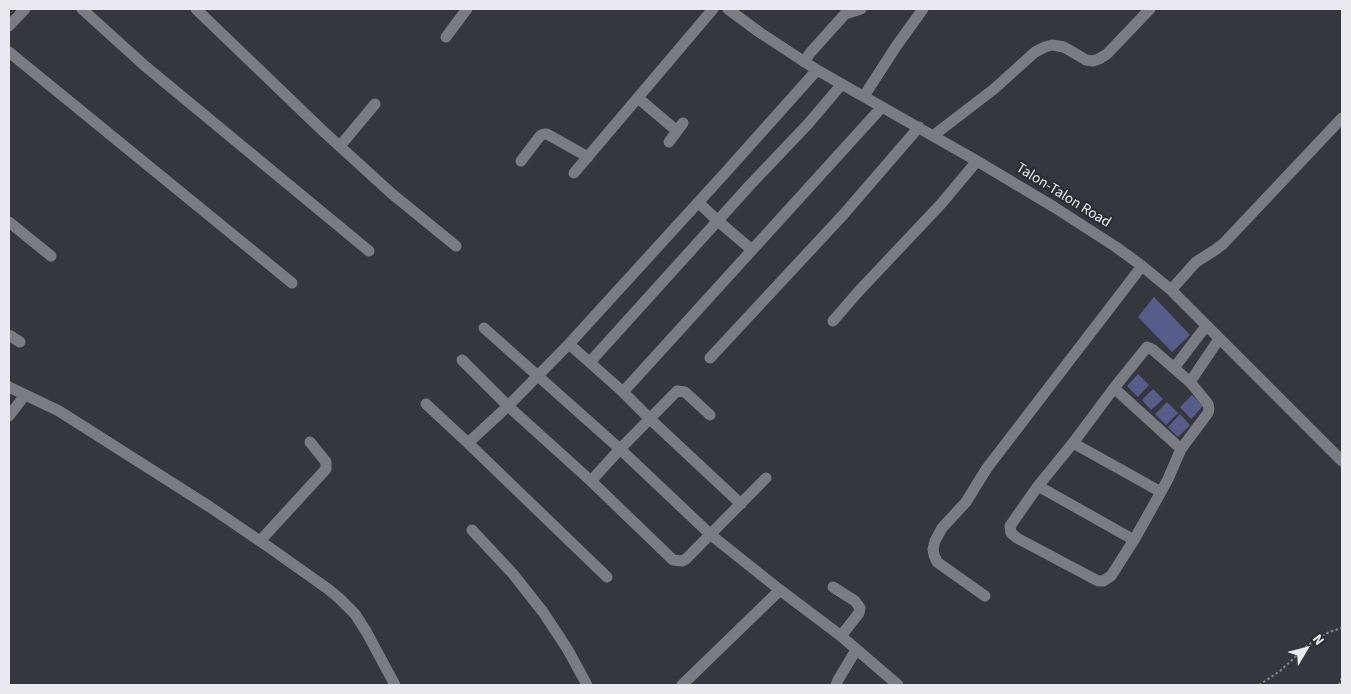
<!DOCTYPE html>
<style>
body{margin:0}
#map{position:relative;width:1351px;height:694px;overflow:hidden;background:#36373c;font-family:"Source Sans 3",sans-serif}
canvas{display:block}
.frame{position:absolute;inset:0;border:10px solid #eaeaee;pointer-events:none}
.north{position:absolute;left:1281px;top:624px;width:50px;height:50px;-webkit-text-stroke:4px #2c2d32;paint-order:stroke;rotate:53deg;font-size:14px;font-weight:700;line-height:20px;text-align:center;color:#eaeaee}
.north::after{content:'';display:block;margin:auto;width:18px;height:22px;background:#eaeaee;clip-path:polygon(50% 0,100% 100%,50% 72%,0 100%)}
</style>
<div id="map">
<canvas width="1351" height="694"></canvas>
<div class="frame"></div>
<div class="north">N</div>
</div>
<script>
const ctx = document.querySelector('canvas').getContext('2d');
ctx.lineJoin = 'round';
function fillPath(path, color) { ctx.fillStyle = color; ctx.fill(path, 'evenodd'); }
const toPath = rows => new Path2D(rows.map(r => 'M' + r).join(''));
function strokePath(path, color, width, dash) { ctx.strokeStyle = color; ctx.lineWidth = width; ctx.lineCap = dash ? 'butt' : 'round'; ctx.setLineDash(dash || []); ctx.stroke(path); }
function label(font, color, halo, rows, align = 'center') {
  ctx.font = font + ' "Source Sans 3",sans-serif'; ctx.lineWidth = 4.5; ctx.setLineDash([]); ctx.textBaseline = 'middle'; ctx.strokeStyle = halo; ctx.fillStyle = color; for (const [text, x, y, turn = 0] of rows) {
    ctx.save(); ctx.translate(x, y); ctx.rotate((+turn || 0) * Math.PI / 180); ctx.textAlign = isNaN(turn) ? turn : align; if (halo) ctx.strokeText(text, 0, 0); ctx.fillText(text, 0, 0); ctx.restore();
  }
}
const building = toPath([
 [1154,297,1190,335,1172,352,1138,317],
 [1138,374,1149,385,1138,397,1127,386],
 [1153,389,1163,399,1151,410,1142,400],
 [1192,395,1203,406,1191,419,1180,407],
 [1167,402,1178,413,1166,425,1155,414],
 [1180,414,1190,425,1178,437,1168,427]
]);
const path = toPath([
 [1259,685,1280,671,1308,645,1329,632,1342,628],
 [1339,685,1342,677]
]);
const minor = toPath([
 [82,9,145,66,369,251],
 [196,9,323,131,391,193,456,246],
 [728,9,759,32,817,70,977,161,1054,207,1116,247,1142,266,1171,290,1342,461],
 [9,26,25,9],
 [446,37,467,9],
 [9,52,292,283],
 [804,62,810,53,845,14,861,9],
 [864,96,897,45,923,9],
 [638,98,677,131],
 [934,135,994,89,1035,52,1045,47,1052,45,1064,47,1086,60,1093,61,1099,59,1107,54,1150,9],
 [669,142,683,123],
 [340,146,375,104],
 [521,161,540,136,544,134,547,134,588,157],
 [574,173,713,9],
 [699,203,718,221,752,250],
 [9,222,51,256],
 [1171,290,1196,262,1215,250,1223,244,1342,118],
 [833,321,858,292,941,204,977,161],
 [484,328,620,449,711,535,780,590,841,636,898,685],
 [9,335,20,342],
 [569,344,623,392,650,419,741,504],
 [1147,347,1152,349,1190,382,1208,404,1209,409,1208,413,1181,449,1168,479,1161,492,1134,540,1111,576,1103,581,1098,581,1017,538,1011,533,1010,526,1038,486,1073,443,1114,388,1147,347],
 [710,358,843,215,919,127],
 [462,360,508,406,591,481,673,560,682,561,686,559,766,478],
 [590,362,750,185,808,124,842,84],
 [1174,368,1206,326],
 [1190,382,1219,339],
 [9,387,59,411,210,507,273,550,328,589,339,598,355,614,367,633,395,685],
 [1114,388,1181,449],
 [623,392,882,107],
 [426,404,468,443],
 [9,416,25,395],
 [1073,443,1161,492],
 [591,481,620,449,677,391,685,392,710,415],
 [1038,486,1134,540],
 [472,530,513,574,543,612,568,650,587,685],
 [260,541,326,469,326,462,310,442],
 [607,577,468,443,508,406,569,344,725,173,817,70],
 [833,587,855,601,860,608,859,613,841,636],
 [985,596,937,562,934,555,933,549,935,541,942,528,966,502,987,468,1142,266],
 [682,685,780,590],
 [836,685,838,680,856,650]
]);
const streetNames = [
 ["Talon-Talon Road",1063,196,32]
];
fillPath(building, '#565d8a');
strokePath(path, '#848489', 2, [2.5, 2.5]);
strokePath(minor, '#7a7c82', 11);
label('15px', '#eaeaee', '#2c2d32', streetNames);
</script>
